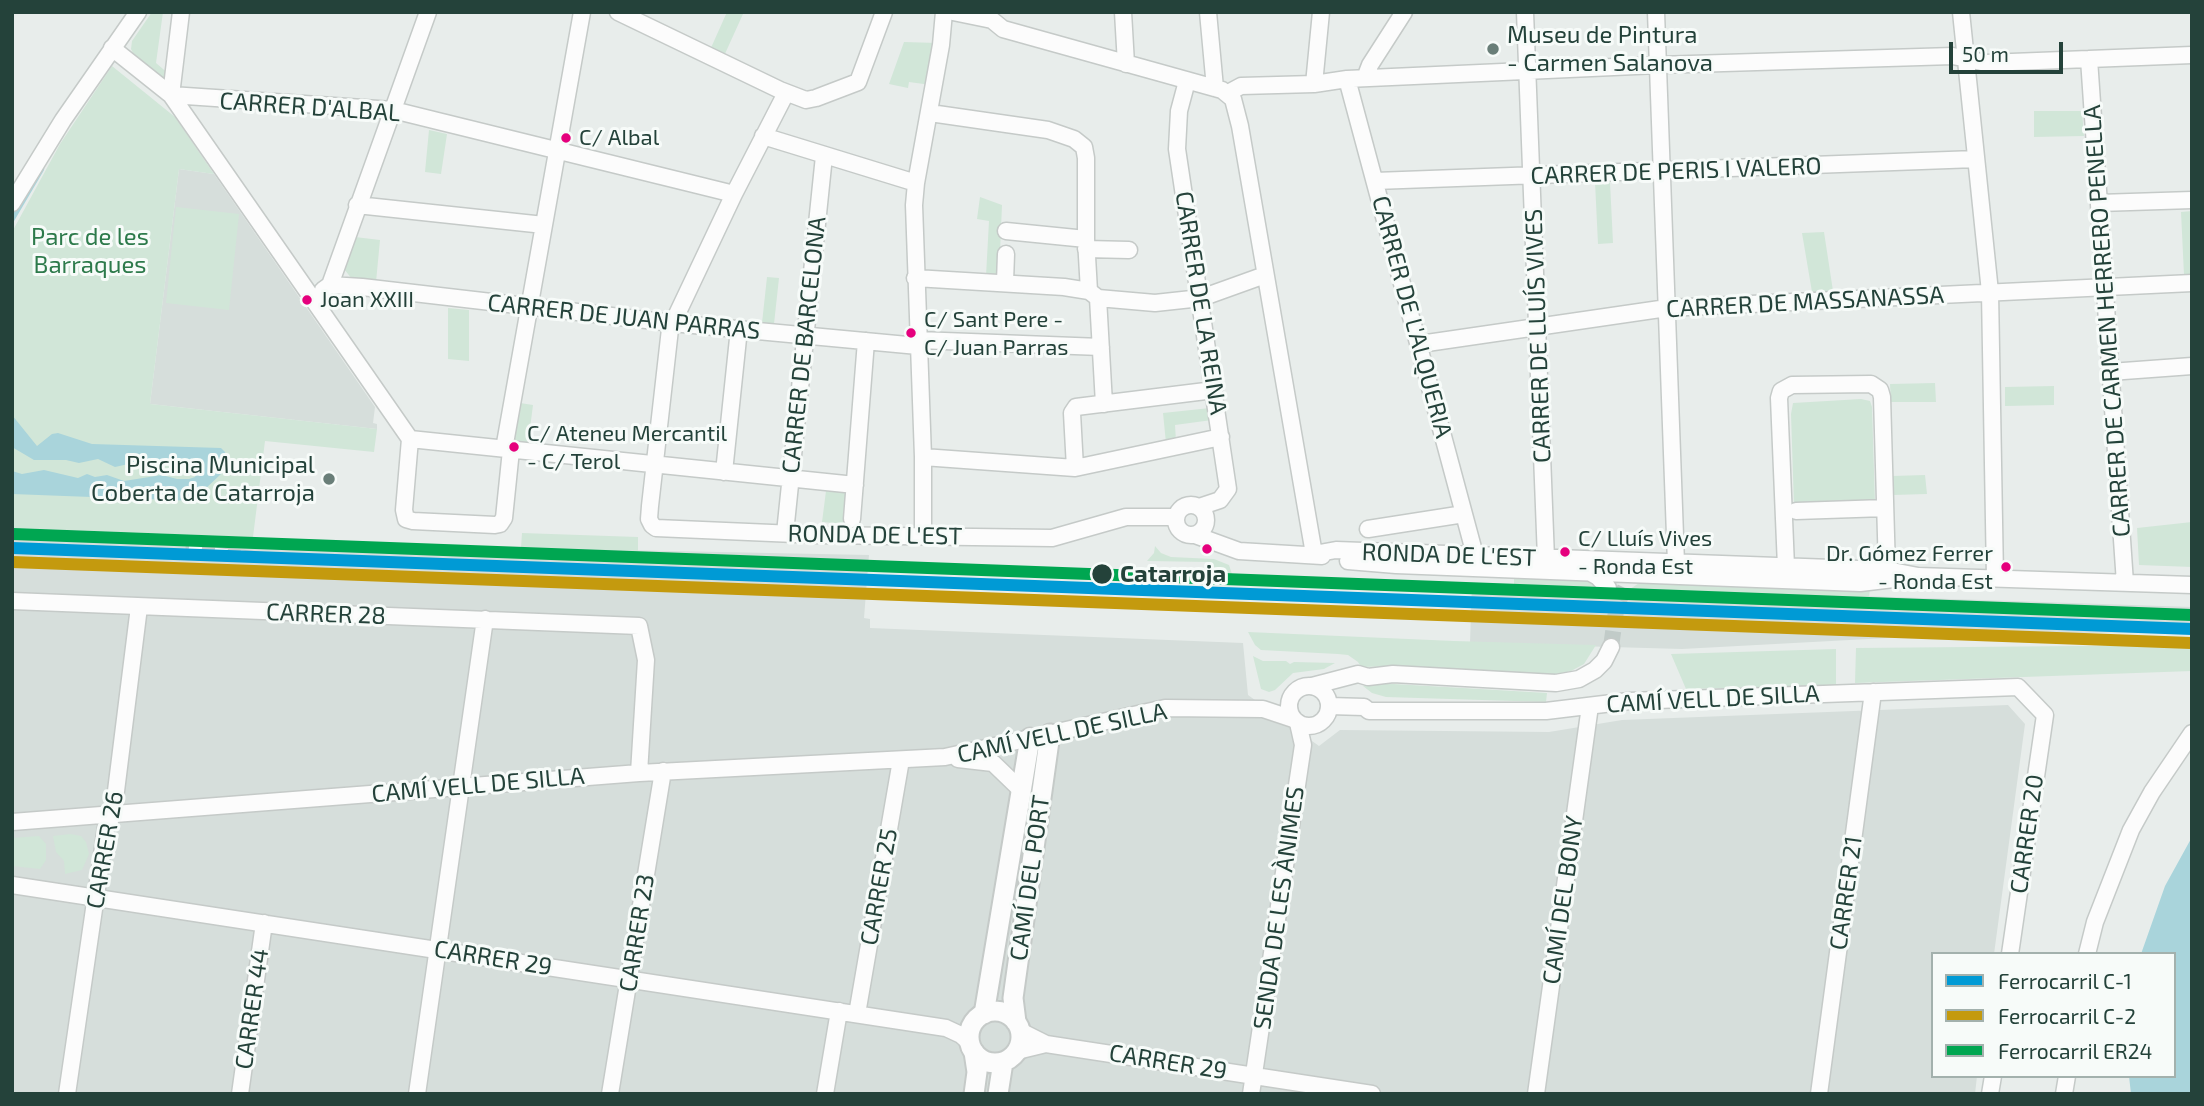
<!DOCTYPE html>
<meta charset="utf-8">
<style>
body{margin:0}
#map{position:relative;width:2204px;height:1106px;overflow:hidden;background:#e8edeb;font-family:"Exo 2",sans-serif}
canvas{display:block}
.frame{position:absolute;inset:0;border:14px solid #24423a;pointer-events:none}
.legend{position:absolute;left:1931px;top:952px;width:245px;height:126px;box-sizing:border-box;background:#f7fbf9;border:2px solid #a3b1ad;margin:0;padding:9px 12px;list-style:none;font-size:21px;color:#24423a}
.legend li{display:flex;align-items:center;gap:14px;height:35px}
.legend b{width:35px;border:2px solid #a3b1ad}
.scale{position:absolute;left:1949px;top:42px;width:114px;height:32px;box-sizing:border-box;border:4px solid #24423a;border-top:0;padding-left:9px;font-size:21px;line-height:24px;white-space:nowrap;color:#24423a;-webkit-text-stroke:5px #f7fbf9;paint-order:stroke}
</style>
<div id="map">
<canvas width="2204" height="1106"></canvas>
<div class="frame"></div>
<ul class="legend">
<li><b style="height:9px;background:#009ad5"></b>Ferrocarril C-1</li>
<li><b style="height:9px;background:#c49a0e"></b>Ferrocarril C-2</li>
<li><b style="height:9px;background:#00a651"></b>Ferrocarril ER24</li>
</ul>
<div class="scale">50 m</div>
</div>
<script>
const ctx = document.querySelector('canvas').getContext('2d');
ctx.lineJoin = 'round';
function fillPath(path, color) { ctx.fillStyle = color; ctx.fill(path, 'evenodd'); }
const toPath = rows => new Path2D(rows.map(r => 'M' + r).join(''));
function strokePath(path, color, width, dash) { ctx.strokeStyle = color; ctx.lineWidth = width; ctx.lineCap = dash ? 'butt' : 'round'; ctx.setLineDash(dash || []); ctx.stroke(path); }
function label(font, color, halo, rows, align = 'center') {
  ctx.font = font + ' "Exo 2",sans-serif'; ctx.lineWidth = 6; ctx.setLineDash([]); ctx.textBaseline = 'middle'; ctx.strokeStyle = halo; ctx.fillStyle = color; for (const [text, x, y, turn = 0] of rows) {
    ctx.save(); ctx.translate(x, y); ctx.rotate((+turn || 0) * Math.PI / 180); ctx.textAlign = isNaN(turn) ? turn : align; if (halo) ctx.strokeText(text, 0, 0); ctx.fillText(text, 0, 0); ctx.restore();
  }
}
const built = toPath([
 [179,169,214,174,375,407,373,423,377,424,377,429,150,404],
 [12,528,521,548,869,555,864,618,870,619,870,628,1243,643,1248,695,1319,746,1340,730,1549,732,1622,720,2008,705,2025,724,1994,954,1933,954,1933,1076,1977,1076,1975,1094,12,1094,12,566,298,575,297,568,12,557],
 [1472,583,2192,607,2192,633,2145,632,1943,635,1682,649,1470,643]
]);
const green = toPath([
 [152,12,163,12,156,63,170,75,165,80,133,53,131,49,132,41],
 [727,12,743,14,724,56,710,50],
 [904,42,938,43,931,85,909,82,908,88,889,84],
 [112,66,175,117,214,174,179,169,150,404,377,429,374,452,265,441,253,537,12,528,12,232,60,144],
 [2034,111,2082,111,2084,136,2034,137],
 [429,130,447,134,441,174,425,172],
 [1595,182,1610,182,1613,243,1598,244],
 [980,197,1002,205,999,277,986,276,989,221,977,219],
 [176,207,239,214,229,310,166,303],
 [2192,211,2192,274,2184,275,2181,212],
 [1824,232,1833,291,1812,292,1802,233],
 [355,237,380,240,376,282,352,279,344,269],
 [767,277,779,278,774,324,762,323],
 [448,308,469,310,469,361,448,359],
 [1935,383,1936,402,1891,402,1890,384],
 [2054,386,2054,405,2005,406,2005,387],
 [1861,399,1870,401,1872,407,1875,504,1794,506,1791,414,1793,403],
 [520,403,533,405,528,444,513,443],
 [1210,408,1212,420,1175,425,1176,441,1166,443,1163,413],
 [1925,475,1927,494,1893,495,1892,476],
 [826,491,848,493,845,524,822,522],
 [2192,522,2192,567,2139,565,2137,528],
 [522,533,638,537,638,551,521,548],
 [1155,546,1161,553,1171,557,1214,559,1229,565,1232,574,1209,573,1209,562,1147,561,1154,553],
 [1514,573,1585,576,1600,588,1514,586],
 [1647,578,1870,587,1869,599,1630,589],
 [1248,632,1454,641,1596,645,1584,664,1571,671,1555,675,1398,666,1361,667,1358,662,1348,655,1338,654,1261,650,1255,645],
 [2192,645,2192,671,1855,683,1856,648],
 [1836,649,1836,685,1686,689,1671,654],
 [1253,656,1263,661,1286,661,1290,664,1294,662,1335,663,1324,669,1293,673,1275,690,1269,692,1261,689],
 [1376,683,1463,688,1547,693,1546,702,1386,697,1372,693,1363,686],
 [70,834,81,836,86,842,89,854,82,870,65,874,64,861,56,852,53,836],
 [39,836,46,844,46,860,40,869,12,866,12,838]
]);
const water = toPath([
 [12,415,37,446,52,434,58,433,92,444,221,448,225,452,225,463,222,473,203,491,197,501,12,494,12,471,22,474,44,470,78,478,87,474,95,477,107,475,124,481,162,475,177,479,189,479,195,477,197,473,196,468,184,468,179,462,173,460,150,467,133,463,115,467,98,459,79,463,66,460,34,460,12,447],
 [2192,837,2192,1094,2131,1094,2129,1076,2174,1076,2174,954,2141,954,2165,886]
]);
const stream = toPath([
 [12,220,42,169]
]);
const minorTunnel = toPath([
 [1611,647,1617,604,1625,588]
]);
const minor = toPath([
 [181,12,171,95,393,110,734,194],
 [618,12,780,90,806,100,816,98,858,82,884,12],
 [953,12,992,20,1003,29,1222,90,1233,99,1240,126,1314,554],
 [1123,12,1126,64],
 [1208,12,1215,88],
 [1525,12,1546,559],
 [1656,12,1676,563],
 [1961,12,1990,292,1995,578],
 [112,48,171,95,410,439,404,510,406,519,413,521,495,525,500,524,504,518,511,450],
 [2089,59,2125,583],
 [1365,78,1370,65,1404,12],
 [1347,79,1475,555],
 [1187,81,1179,111,1177,149,1228,489,1220,500,1199,507],
 [1314,84,1321,12],
 [786,93,734,194,670,329,650,506,649,519,652,525,656,528,818,535,1052,538,1126,517,1176,517],
 [1228,93,1241,86,1314,84,1347,79,1658,65,1953,56,1986,63,2192,55],
 [930,113,1048,130,1074,139,1084,147,1086,158,1086,239,1089,291],
 [763,136,916,183],
 [1375,181,1976,159],
 [12,203,63,120,138,12],
 [2099,203,2192,200],
 [357,205,544,225],
 [1006,231,1086,239],
 [1086,249,1129,250],
 [915,278,1064,287,1089,291,1098,298,1155,303,1201,298,1265,275],
 [1005,282,1006,254],
 [330,285,362,287,672,323,918,346],
 [323,290,330,285,428,12],
 [1098,298,1104,404],
 [918,340,1101,347],
 [1420,344,1667,308,2192,283],
 [2110,372,2192,366],
 [410,439,855,485],
 [504,449,582,12],
 [923,457,1075,468,1221,437],
 [1075,468,1072,413,1076,407,1214,390],
 [724,472,739,329],
 '1176 520a15 15 0 1 1 30 0a15 15 0 1 1-30 0Z',
 [1796,511,1885,508],
 [852,519,866,341],
 [1368,529,1464,514],
 [785,533,824,156],
 [1195,535,1239,551,1322,556],
 [923,536,923,457,914,205,916,183,941,45,944,12],
 [1314,554,1336,550,1887,570,1918,576,2192,585],
 [1348,561,1396,565,1860,583,1902,578],
 [1786,567,1779,398,1781,391,1792,385,1871,384,1880,390,1882,397,1887,570],
 [1589,572,1598,577,1608,588],
 [12,601,639,626,646,660,639,773],
 '1289 706a20 20 0 1 1 40 0a20 20 0 1 1-40 0Z',
 [1312,686,1358,674,1368,677,1393,674,1556,683,1579,679,1595,670,1604,661,1611,647],
 [1329,706,1364,707,1369,711,1546,711,1629,701,2018,687,2045,715,2010,954],
 [958,759,993,763,1021,790],
 [12,822,639,773,945,757,1165,708,1263,709,1293,719],
 [12,885,946,1028,961,1035,970,1043],
 [2087,954,2095,922,2131,830,2152,792,2192,733],
 [857,1014,901,760],
 [1020,1031,1046,1044,1372,1094],
 [1017,1051,1046,1044],
 [67,1094,106,827,113,815,139,607],
 [240,1094,264,923],
 [417,1094,485,619],
 [610,1094,663,771],
 [825,1094,839,1011],
 [1251,1094,1303,745,1298,723],
 [1536,1094,1590,706],
 [1819,1094,1873,692],
 [1990,1094,1993,1076],
 [2064,1094,2067,1076]
]);
const tertiary = toPath([
 '969 1037a26 26 0 1 1 52 0a26 26 0 1 1-52 0Z',
 [984,1014,1030,738],
 [1016,1022,1013,998,1050,734],
 [974,1052,977,1072,974,1094],
 [998,1094,1003,1062]
]);
const rail = toPath([
 [189,547,295,559]
]);
const rail1 = toPath([
 [12,548,2192,629]
]);
const rail2 = toPath([
 [12,562,2191,643]
]);
const rail3 = toPath([
 [13,534,2192,615]
]);
const markers = [
 [1493,49,7,"#697e78"],
 [566,138,6,"#e5007d"],
 [307,300,6,"#e5007d"],
 [911,333,6,"#e5007d"],
 [514,447,6,"#e5007d"],
 [329,479,7,"#697e78"],
 [1207,549,6,"#e5007d"],
 [1565,552,6,"#e5007d"],
 [2006,567,6,"#e5007d"],
 [1102,574,11,"#24423a"]
];
const busNames = [
 ["C/ Albal",579,138],
 ["Joan XXIII",320,300],
 ["C/ Sant Pere -",924,320],
 ["C/ Juan Parras",924,348],
 ["C/ Ateneu Mercantil",527,434],
 ["- C/ Terol",527,462],
 ["C/ Lluís Vives",1578,539],
 ["- Ronda Est",1578,567],
 ["Dr. Gómez Ferrer",1993,554,"right"],
 ["- Ronda Est",1993,582,"right"]
];
const poiNames = [
 ["Museu de Pintura",1507,35],
 ["- Carmen Salanova",1507,63],
 ["Piscina Municipal",315,465,"right"],
 ["Coberta de Catarroja",315,493,"right"]
];
const streetNames = [
 ["CARRER D'ALBAL",310,107,4],
 ["CARRER DE PERIS I VALERO",1676,171,-2],
 ["CARRER DE MASSANASSA",1805,302,-3],
 ["CARRER DE LA REINA",1201,303,81],
 ["CARRER DE JUAN PARRAS",624,317,6],
 ["CARRER DE L'ALQUERIA",1412,317,75],
 ["CARRER DE CARMEN HERRERO PENELLA",2107,321,-94],
 ["CARRER DE LLUÍS VIVES",1538,336,-92],
 ["CARRER DE BARCELONA",804,345,-84],
 ["RONDA DE L'EST",875,535,1],
 ["RONDA DE L'EST",1449,555,2],
 ["CARRER 28",326,614,2],
 ["CAMÍ VELL DE SILLA",1713,699,-3],
 ["CAMÍ VELL DE SILLA",1062,733,-12],
 ["CAMÍ VELL DE SILLA",478,785,-5],
 ["CARRER 20",2027,834,-82],
 ["CARRER 26",105,850,-80],
 ["CAMÍ DEL PORT",1030,878,-82],
 ["CARRER 25",879,887,-80],
 ["CARRER 21",1846,893,-82],
 ["CAMÍ DEL BONY",1563,900,-82],
 ["SENDA DE LES ÀNIMES",1279,908,-82],
 ["CARRER 23",637,933,-81],
 ["CARRER 29",493,958,9],
 ["CARRER 44",252,1009,-82],
 ["CARRER 29",1168,1062,9]
];
const parkNames = [
 ["Parc de les",90,237],
 ["Barraques",90,265]
];
const stopNames = [
 ["Catarroja",1120,574]
];
fillPath(built, '#d6dedb');
fillPath(green, '#d1e6d8');
fillPath(water, '#a9d4db');
strokePath(stream, '#a9d4db', 4.5);
strokePath(minorTunnel, '#c1cbc8', 16, [16, 8]);
strokePath(minor, '#c5cac8', 19);
strokePath(tertiary, '#c5cac8', 23);
strokePath(minor, '#fcfcfc', 16);
strokePath(tertiary, '#fcfcfc', 19);
strokePath(rail, '#c9cdcc', 7);
strokePath(rail, '#f7fbf9', 4.5, [13]);
strokePath(rail1, '#009ad5', 12);
strokePath(rail2, '#c49a0e', 12);
strokePath(rail3, '#00a651', 12);
for (const [x, y, r, color] of markers) { const dot = new Path2D(); dot.arc(x, y, r, 0, 2 * Math.PI); ctx.fillStyle = color; ctx.fill(dot); strokePath(dot, '#f7fbf9', 2.5); }
label('22px', '#24423a', '#f7fbf9', busNames, 'left');
label('24px', '#24423a', '#f7fbf9', poiNames, 'left');
label('24px', '#24423a', '#f7fbf9', streetNames);
label('24px', '#2d7a4b', '#f7fbf9', parkNames);
label('bold 24px', '#24423a', '#f7fbf9', stopNames, 'left');
</script>
